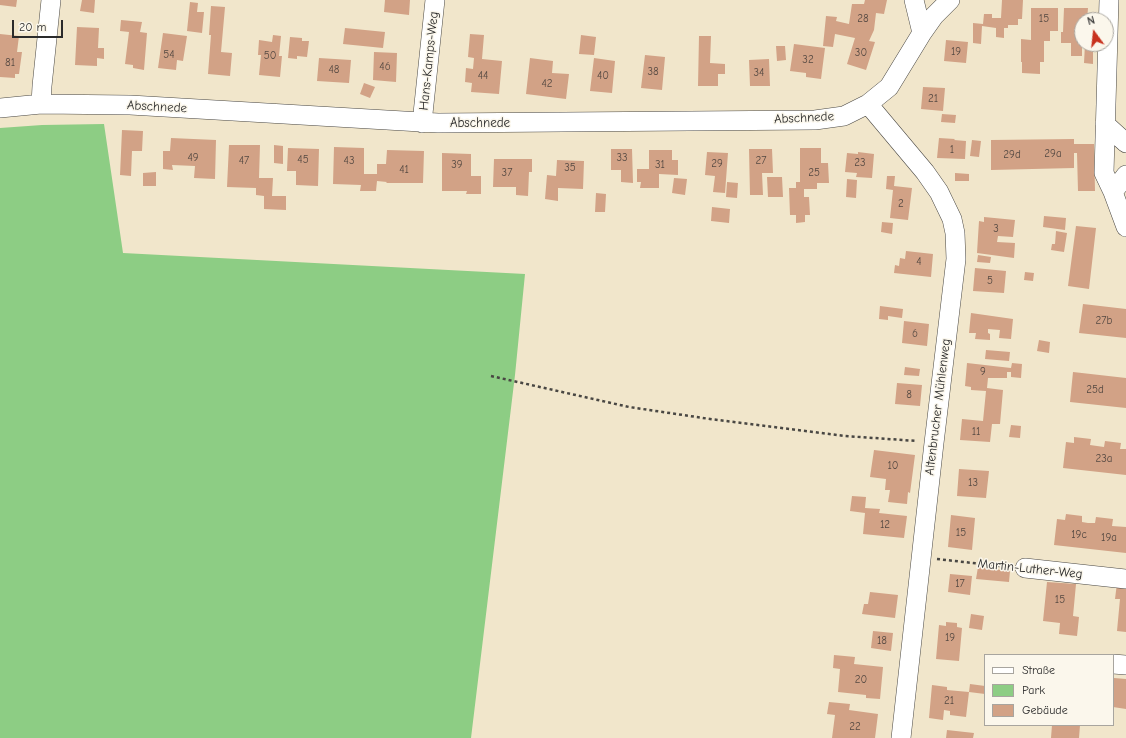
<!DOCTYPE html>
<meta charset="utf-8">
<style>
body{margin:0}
#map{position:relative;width:1126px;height:738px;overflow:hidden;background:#f1e6cb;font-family:"Comic Neue",sans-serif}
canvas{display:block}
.legend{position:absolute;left:984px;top:654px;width:130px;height:72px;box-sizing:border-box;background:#fbf7ec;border:1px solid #a8a59f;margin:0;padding:5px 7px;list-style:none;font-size:12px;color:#2b2b2b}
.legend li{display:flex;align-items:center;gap:8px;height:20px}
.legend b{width:20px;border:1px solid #a8a59f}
.north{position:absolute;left:1074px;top:12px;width:40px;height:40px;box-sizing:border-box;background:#fbf7ec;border:1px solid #a8a59f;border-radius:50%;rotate:345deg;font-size:11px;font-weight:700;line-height:16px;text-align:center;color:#2b2b2b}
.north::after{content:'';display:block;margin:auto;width:14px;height:18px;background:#c8321e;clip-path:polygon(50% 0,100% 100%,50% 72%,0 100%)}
.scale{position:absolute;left:12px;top:20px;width:51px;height:18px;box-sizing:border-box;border:2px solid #2b2b2b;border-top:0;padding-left:5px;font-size:12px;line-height:14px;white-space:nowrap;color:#2b2b2b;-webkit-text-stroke:3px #fbf7ec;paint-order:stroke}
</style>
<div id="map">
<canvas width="1126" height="738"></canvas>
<ul class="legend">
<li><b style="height:5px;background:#fff"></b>Straße</li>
<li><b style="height:11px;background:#8dcd84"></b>Park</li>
<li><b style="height:11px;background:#d2a286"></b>Gebäude</li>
</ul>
<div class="north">N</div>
<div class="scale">20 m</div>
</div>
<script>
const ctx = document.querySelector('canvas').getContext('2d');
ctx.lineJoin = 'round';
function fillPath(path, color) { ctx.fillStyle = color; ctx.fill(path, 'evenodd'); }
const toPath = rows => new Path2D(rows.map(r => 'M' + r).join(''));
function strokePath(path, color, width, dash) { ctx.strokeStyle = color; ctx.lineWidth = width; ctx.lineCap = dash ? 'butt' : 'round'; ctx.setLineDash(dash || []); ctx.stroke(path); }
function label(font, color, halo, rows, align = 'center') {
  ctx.font = font + ' "Comic Neue",sans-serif'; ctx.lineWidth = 3; ctx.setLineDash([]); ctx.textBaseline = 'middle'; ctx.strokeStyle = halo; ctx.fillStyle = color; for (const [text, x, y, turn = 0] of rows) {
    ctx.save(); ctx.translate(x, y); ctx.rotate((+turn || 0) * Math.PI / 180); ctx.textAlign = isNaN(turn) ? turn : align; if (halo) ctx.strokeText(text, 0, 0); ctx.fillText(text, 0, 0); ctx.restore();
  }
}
const green = toPath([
 [104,124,123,253,525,274,515,375,471,738,0,738,0,128,42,125]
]);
const building = toPath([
 [0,0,17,0,16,7,0,5],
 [82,0,95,0,94,13,80,11],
 [385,0,410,0,409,15,384,12],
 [865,0,887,0,884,14,876,13,874,30,869,41,875,42,866,70,847,64,855,38,835,34,833,47,823,46,826,16,837,17,836,21,849,24,852,4,864,4],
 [1002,0,1023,0,1022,19,1018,19,1018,25,1008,25,1008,28,1004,28,1004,38,996,37,996,28,982,26,981,44,973,43,973,23,983,24,984,14,992,14,992,18,1001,18],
 [190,2,198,3,197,12,204,12,202,33,187,31],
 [211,6,225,7,221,52,232,53,230,76,208,74,211,35,209,35],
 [1031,8,1058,8,1058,31,1050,31,1050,41,1044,41,1044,62,1040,62,1040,74,1022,73,1022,62,1021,62,1021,39,1031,40],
 [1064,8,1088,8,1087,20,1082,20,1082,56,1071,56,1071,43,1061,43,1061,32,1063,32],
 [121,20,142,22,140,32,147,33,144,70,133,68,133,65,125,64,129,32,120,31],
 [77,27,99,28,98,48,104,48,104,59,97,58,97,66,75,65],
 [345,28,385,32,383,48,343,44],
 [163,33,187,36,183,61,177,60,176,70,158,68],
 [0,34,19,36,17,52,22,52,19,74,15,74,15,78,0,77],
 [470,34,484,35,482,59,502,61,499,94,471,92,472,83,465,82,466,68,473,69,474,58,468,57],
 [273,35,281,36,279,56,282,56,280,77,259,75,261,55,258,55,259,40,272,42],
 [581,35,596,37,594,55,579,54],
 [699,36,711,36,710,63,725,64,725,74,718,74,718,86,698,86],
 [290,37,302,38,302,41,309,41,307,57,297,56,297,59,288,58],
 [946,40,968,42,966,63,944,61],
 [794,44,825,48,821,79,806,77,806,73,790,71],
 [1085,44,1093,44,1093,64,1084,63],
 [776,46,785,46,786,60,777,61],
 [374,52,397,53,396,82,373,80],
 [645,55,665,57,662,90,641,88],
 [319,58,351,60,349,83,317,81],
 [530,58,553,61,552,73,569,74,566,99,526,94],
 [594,58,615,61,612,93,590,91],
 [769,59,770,86,750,86,749,60],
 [364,83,375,87,370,98,360,94],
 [923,87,945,88,943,111,921,109],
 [942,114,956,115,955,123,941,122],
 [122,130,143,131,142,151,132,151,131,176,120,175],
 [171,138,216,140,215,179,194,178,195,166,172,165,173,170,163,169,163,151,170,151],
 [939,138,955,139,954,140,966,141,965,159,937,158],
 [1074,139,1074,144,1094,144,1095,191,1078,191,1077,153,1074,153,1074,168,991,170,991,140],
 [972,140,981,141,979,157,970,156],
 [229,145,260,145,259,178,273,178,272,196,286,196,286,210,264,209,264,196,256,195,256,188,227,187],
 [274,145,283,146,283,164,274,163],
 [334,147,364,148,364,174,377,174,377,164,386,164,387,150,424,151,423,183,386,183,387,182,377,181,376,191,360,191,361,185,333,184],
 [288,148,319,149,318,186,296,185,296,171,287,171],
 [800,148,821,148,821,163,828,163,829,183,817,183,817,189,804,189,804,197,809,197,810,215,805,215,805,222,796,223,796,215,790,215,789,188,796,188,796,182,800,182],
 [611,149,632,149,633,183,621,182,621,170,611,170],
 [749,149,772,149,773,173,762,173,763,195,750,195],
 [649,150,672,150,672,160,678,160,678,175,659,174,659,188,640,188,641,182,637,182,637,169,649,169],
 [707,152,728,153,725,193,713,192,715,176,705,175],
 [858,152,874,154,872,178,856,177,857,173,845,172,847,153,858,154],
 [442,153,471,154,471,176,481,176,481,194,466,194,467,191,442,191],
 [494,159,532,159,532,172,529,172,528,196,516,195,516,187,493,187],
 [557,160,584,161,583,189,558,188,558,201,545,199,547,175,556,176],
 [156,172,156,186,143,186,143,173],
 [955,173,969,174,969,181,955,181],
 [887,176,895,176,894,186,912,188,908,220,890,218,893,190,886,189],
 [767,177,782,177,783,197,768,197],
 [674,178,687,179,685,195,672,193],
 [847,179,857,180,856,198,846,197],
 [727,182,738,183,737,198,726,197],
 [596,193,606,194,605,212,595,212],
 [712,207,730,209,729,223,711,221],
 [1044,216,1066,218,1065,230,1043,227],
 [984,217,1015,220,1013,237,998,236,997,242,1015,243,1014,258,977,253,979,221,984,222],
 [882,222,893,223,892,234,881,232],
 [1076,226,1096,228,1089,289,1068,286],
 [1056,231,1067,233,1064,252,1051,250,1052,244,1055,244],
 [906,251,933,254,931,277,894,273,895,265,899,266,900,258,905,259],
 [978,255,991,257,990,263,977,262],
 [975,268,1006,271,1004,293,973,291],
 [1025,272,1034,273,1033,281,1024,280],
 [1083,304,1126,309,1126,338,1079,333],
 [880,306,903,309,902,318,888,316,888,320,879,319],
 [971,313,1013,319,1011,339,999,338,1000,330,988,329,988,333,990,334,990,340,975,339,976,333,969,333],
 [904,321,929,324,927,346,902,343],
 [1039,340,1050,342,1049,353,1037,351],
 [986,350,1010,352,1009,361,985,359],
 [967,363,1011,368,1012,363,1022,364,1021,378,1011,377,1011,372,1007,372,1007,378,988,378,987,388,1003,390,1000,424,992,424,990,442,960,440,962,419,983,421,986,391,971,390,971,387,965,386],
 [905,367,920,369,919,376,904,375],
 [1073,372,1126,378,1126,408,1070,402],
 [897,383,922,385,920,406,895,404],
 [1011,425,1021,426,1020,438,1009,437],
 [1074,437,1091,439,1090,445,1104,447,1105,441,1121,443,1120,449,1126,449,1126,475,1063,468,1066,442,1074,443],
 [874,450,915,455,910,493,908,492,907,504,888,502,890,490,885,490,886,479,870,477],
 [959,469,989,471,986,498,957,496],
 [852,496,866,497,865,508,880,509,879,513,907,516,904,538,863,534,865,513,850,511],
 [1066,514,1082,516,1082,522,1088,523,1095,523,1096,517,1113,519,1112,526,1126,527,1126,553,1054,545,1057,519,1065,520],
 [951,515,975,518,972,550,948,547],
 [978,567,1010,571,1009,582,976,579],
 [950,574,972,576,970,595,948,592],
 [1047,582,1076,584,1073,616,1079,617,1077,636,1059,634,1060,623,1043,621],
 [1117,583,1126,585,1126,632,1117,631,1120,599,1115,599],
 [870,592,898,595,895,618,862,614,864,604,868,604],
 [971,614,984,616,982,630,969,628],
 [946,622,957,623,957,627,962,628,959,661,936,659,939,625,946,626],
 [873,631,893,633,891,651,871,648],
 [834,655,855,657,854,664,883,667,880,699,866,698,866,695,838,692,840,669,833,668],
 [1114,678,1126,679,1126,709,1113,707],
 [970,684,985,686,985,694,969,692],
 [932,685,947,687,947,690,969,692,966,717,950,715,950,711,944,710,943,720,929,718],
 [829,702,850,704,849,710,878,714,875,738,832,738,835,715,827,714],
 [1052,725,1080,725,1079,738,1051,738],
 [947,730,974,733,973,738,946,738]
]);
const path = toPath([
 [491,376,629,407,710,419,845,436,917,441],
 [937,559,1008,567]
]);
const minor = toPath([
 [914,0,922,33],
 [1109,0,1104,173,1113,192,1126,227],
 [41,104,42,86,51,0],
 [868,104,925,172,939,192,952,219,955,233,956,259,934,443,901,738],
 [0,108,41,104,130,105,438,123,815,120,844,116,868,104,889,87,922,33,934,16,950,0],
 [422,123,435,0],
 [1105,124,1126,143],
 [1113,192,1126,175],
 [1025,568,1126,579],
 [1113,664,1126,665]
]);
const numberNames = [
 ["28",863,19],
 ["15",1044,19],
 ["19",956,52],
 ["30",861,53],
 ["54",169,55],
 ["50",270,56],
 ["32",808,60],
 ["81",10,63],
 ["46",385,67],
 ["48",334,70],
 ["38",653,72],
 ["34",759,73],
 ["44",483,76],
 ["40",603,76],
 ["42",547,84],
 ["21",933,99],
 ["1",952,150],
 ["29a",1053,154],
 ["29d",1012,155],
 ["49",193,158],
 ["33",622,158],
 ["45",303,160],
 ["47",244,161],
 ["43",349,161],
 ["27",761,161],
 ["23",860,163],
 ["29",717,164],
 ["39",457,165],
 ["31",660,165],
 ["35",570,168],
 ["41",404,170],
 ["37",507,173],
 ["25",814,173],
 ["2",901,204],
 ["3",996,229],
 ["4",919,262],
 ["5",990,281],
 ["27b",1104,321],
 ["6",915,334],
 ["9",983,372],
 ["25d",1095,390],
 ["8",909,395],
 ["11",976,432],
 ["23a",1104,459],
 ["10",893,466],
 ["13",973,483],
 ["12",885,525],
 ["15",961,533],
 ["19c",1079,535],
 ["19a",1109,538],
 ["17",960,584],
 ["15",1060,600],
 ["19",950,638],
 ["18",882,641],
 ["20",861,680],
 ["21",949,701],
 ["22",855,727]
];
const streetNames = [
 ["Hans-Kamps-Weg",429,61,-84],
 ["Abschnede",157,107,3],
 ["Abschnede",804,118,-3],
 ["Abschnede",480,123],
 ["Altenbrucher Mühlenweg",938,407,-83],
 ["Martin-Luther-Weg",1030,569,6]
];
fillPath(green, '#8dcd84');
fillPath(building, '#d2a286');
strokePath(minor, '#494743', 20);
strokePath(path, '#494743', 2.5, [3, 3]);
strokePath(minor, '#fff', 19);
label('11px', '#554942', null, numberNames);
label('13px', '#2b2b2b', '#fbf7ec', streetNames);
</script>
